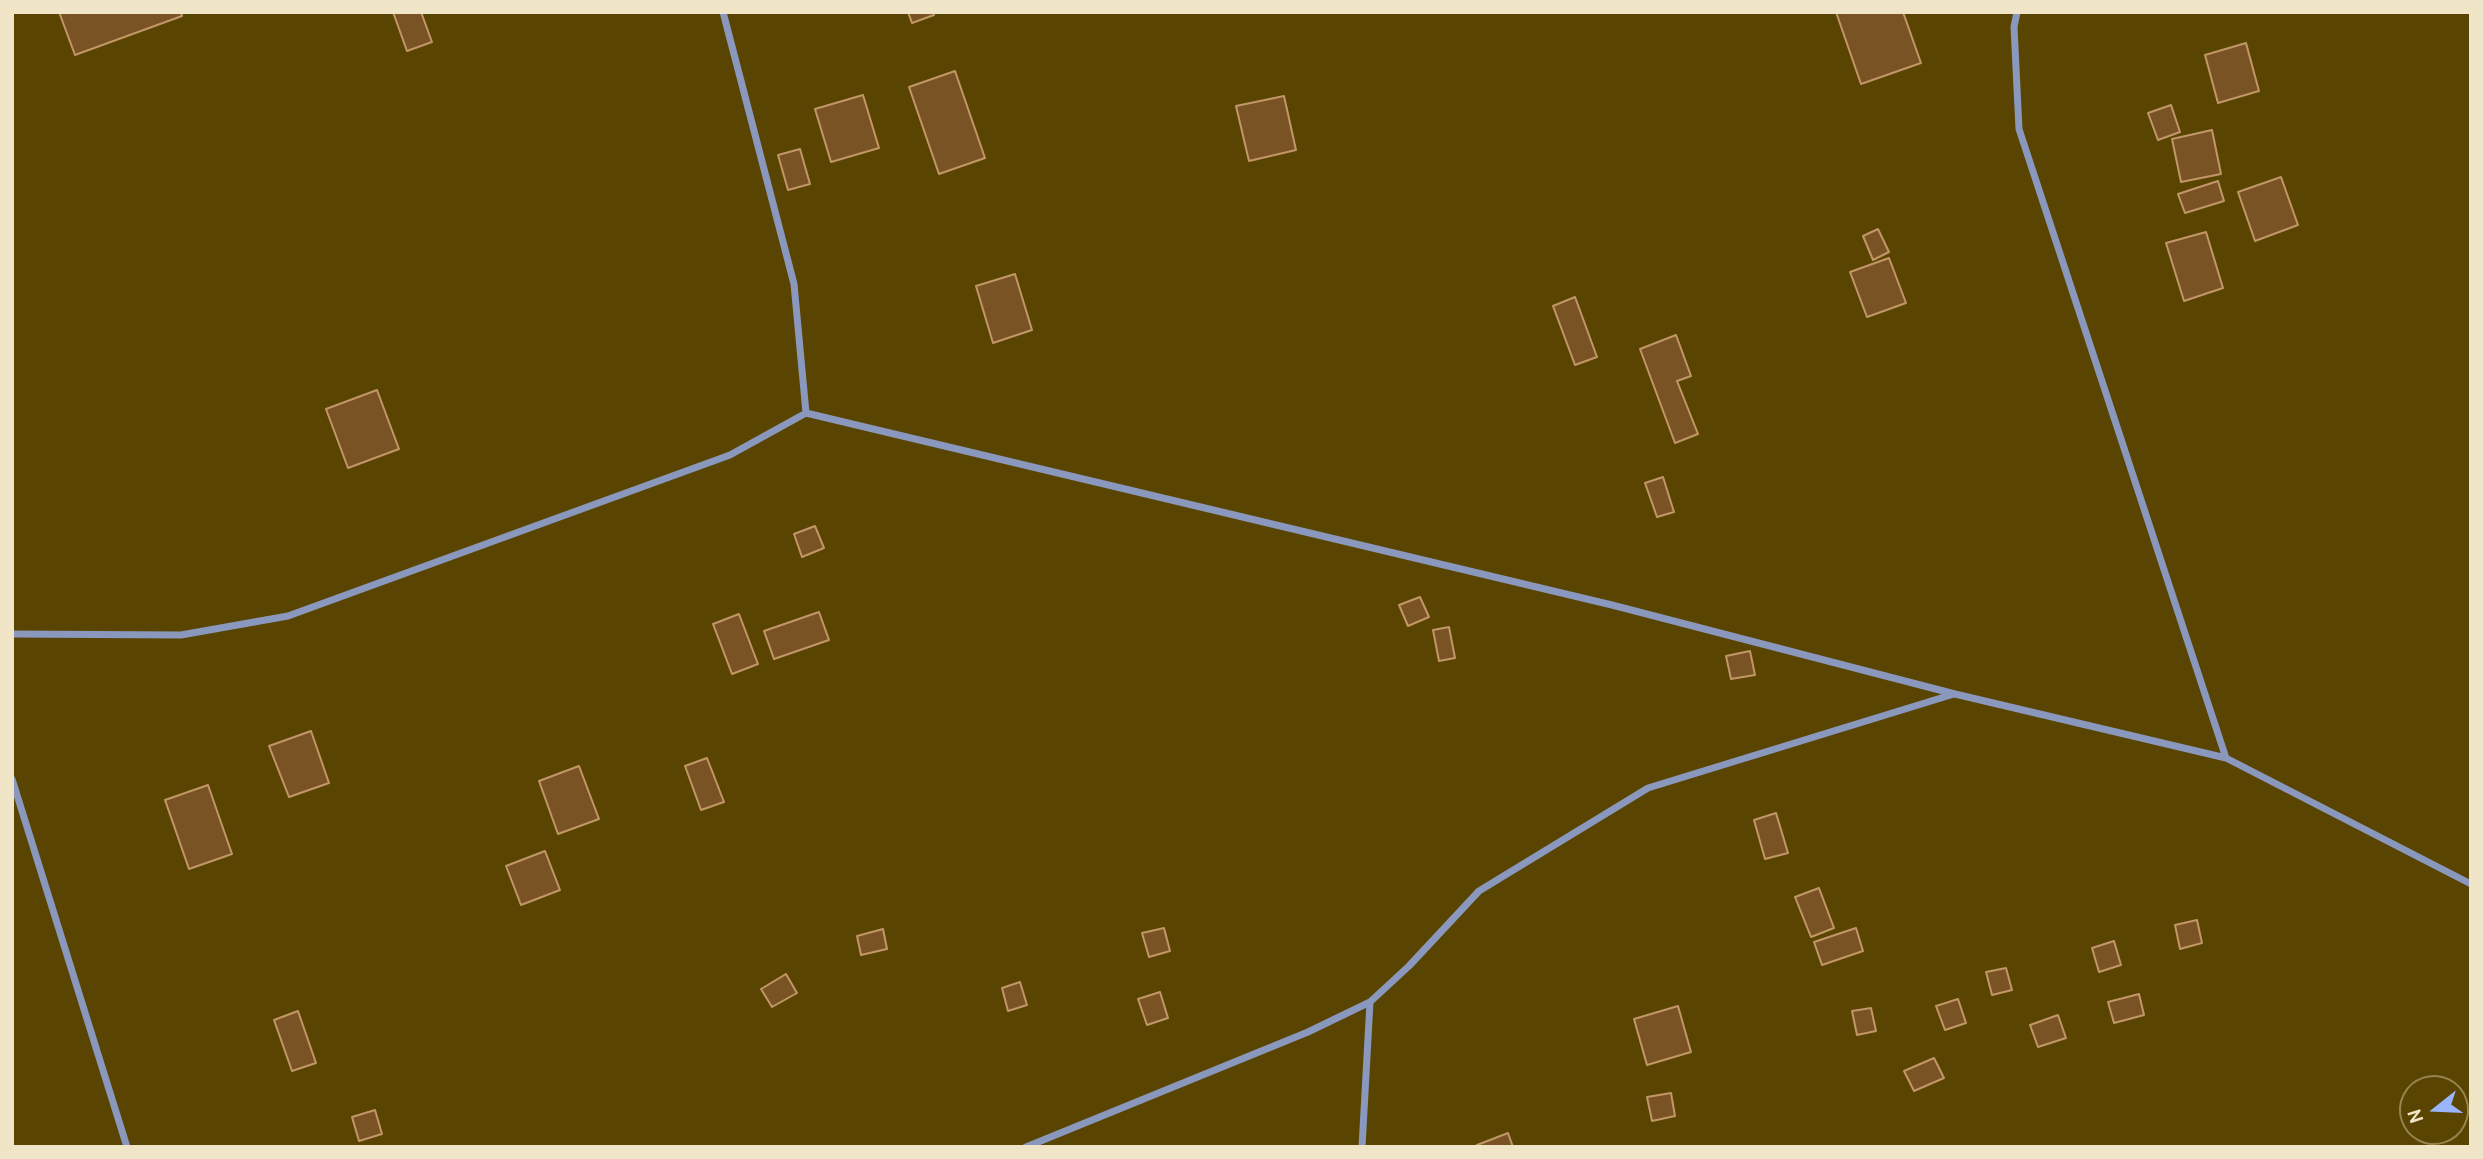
<!DOCTYPE html>
<style>
body{margin:0}
#map{position:relative;width:2483px;height:1159px;overflow:hidden;background:#594401;font-family:Cabin,sans-serif}
canvas{display:block}
.frame{position:absolute;inset:0;border:14px solid #f1e5c8;pointer-events:none}
.north{position:absolute;left:2399px;top:1075px;width:70px;height:70px;box-sizing:border-box;background:#594401;border:2px solid #968451;border-radius:50%;rotate:252deg;font-size:19px;font-weight:700;line-height:28px;text-align:center;color:#f1e5c8}
.north::after{content:'';display:block;margin:auto;width:24px;height:32px;background:#9ab5fd;clip-path:polygon(50% 0,100% 100%,50% 72%,0 100%)}
</style>
<div id="map">
<canvas width="2483" height="1159"></canvas>
<div class="frame"></div>
<div class="north">N</div>
</div>
<script>
const ctx = document.querySelector('canvas').getContext('2d');
ctx.lineJoin = 'round';
function fillPath(path, color) { ctx.fillStyle = color; ctx.fill(path, 'evenodd'); }
const toPath = rows => new Path2D(rows.map(r => 'M' + r).join(''));
function strokePath(path, color, width, dash) { ctx.strokeStyle = color; ctx.lineWidth = width; ctx.lineCap = dash ? 'butt' : 'round'; ctx.setLineDash(dash || []); ctx.stroke(path); }
const building = toPath([
 [59,12,181,12,182,16,75,55,59,12],
 [393,12,421,12,432,42,407,51,393,12],
 [908,12,933,12,934,15,912,23,908,12],
 [1836,12,1903,12,1921,63,1861,84,1836,12],
 [2246,43,2259,91,2218,103,2205,55,2246,43],
 [955,71,985,158,939,174,909,87,955,71],
 [863,95,879,148,831,162,815,109,863,95],
 [1284,96,1296,150,1249,161,1236,106,1284,96],
 [2171,105,2180,132,2158,140,2148,113,2171,105],
 [2212,130,2221,174,2181,182,2172,139,2212,130],
 [800,149,810,184,788,190,778,155,800,149],
 [2281,177,2298,225,2255,241,2238,192,2281,177],
 [2218,181,2224,201,2185,213,2178,194,2218,181],
 [1878,229,1889,252,1873,260,1863,236,1878,229],
 [2206,232,2223,288,2184,301,2166,243,2206,232],
 [1889,258,1906,303,1867,317,1850,272,1889,258],
 [1015,274,1032,330,993,343,976,286,1015,274],
 [1575,297,1597,357,1575,365,1553,306,1575,297],
 [1676,335,1691,376,1677,381,1698,434,1675,443,1640,349,1676,335],
 [377,390,399,449,348,468,326,409,377,390],
 [1663,477,1674,512,1657,517,1645,483,1663,477],
 [815,526,824,548,802,557,794,534,815,526],
 [1420,597,1429,617,1408,626,1399,605,1420,597],
 [819,612,829,640,774,659,764,631,819,612],
 [739,614,758,664,732,674,713,624,739,614],
 [1449,627,1455,658,1439,661,1433,630,1449,627],
 [1750,651,1755,675,1731,679,1726,656,1750,651],
 [311,731,329,783,289,797,269,746,311,731],
 [707,758,724,802,701,810,685,766,707,758],
 [579,766,599,819,558,834,539,781,579,766],
 [208,785,232,854,189,869,165,800,208,785],
 [1776,813,1788,853,1765,859,1754,820,1776,813],
 [545,851,560,890,521,905,506,866,545,851],
 [1819,888,1834,928,1811,937,1795,897,1819,888],
 [2197,920,2202,943,2180,949,2175,925,2197,920],
 [1164,928,1170,951,1149,957,1142,933,1164,928],
 [1856,928,1863,951,1822,965,1814,942,1856,928],
 [883,929,887,949,861,955,857,936,883,929],
 [2114,941,2121,965,2099,972,2092,948,2114,941],
 [2006,968,2012,990,1992,995,1986,972,2006,968],
 [786,974,797,993,772,1007,761,989,786,974],
 [1020,982,1027,1005,1008,1011,1002,988,1020,982],
 [1160,992,1168,1018,1147,1025,1138,999,1160,992],
 [2139,994,2144,1015,2114,1023,2108,1002,2139,994],
 [1958,999,1966,1023,1945,1030,1936,1006,1958,999],
 [1678,1006,1691,1052,1647,1065,1634,1019,1678,1006],
 [1871,1008,1876,1031,1857,1035,1852,1011,1871,1008],
 [298,1011,316,1063,292,1071,274,1020,298,1011],
 [2058,1015,2066,1038,2038,1047,2030,1025,2058,1015],
 [1934,1058,1944,1078,1914,1091,1904,1071,1934,1058],
 [1671,1093,1675,1116,1652,1121,1647,1097,1671,1093],
 [375,1110,382,1134,359,1141,352,1117,375,1110],
 [1508,1133,1513,1147,1478,1147,1477,1145,1508,1133]
]);
const street = toPath([
 [723,12,794,284,806,413],
 [2017,12,2014,27,2019,129,2226,758],
 [12,634,181,635,288,616,730,455,806,413,1612,605,1955,694,2226,758,2471,884],
 [12,779,127,1147],
 [1026,1147,1308,1032,1370,1002,1409,966,1479,891,1648,788,1954,694],
 [1362,1147,1370,1002]
]);
fillPath(building, '#7a5325');
strokePath(building, '#c29768', 2);
strokePath(street, '#8a98bd', 7);
</script>
